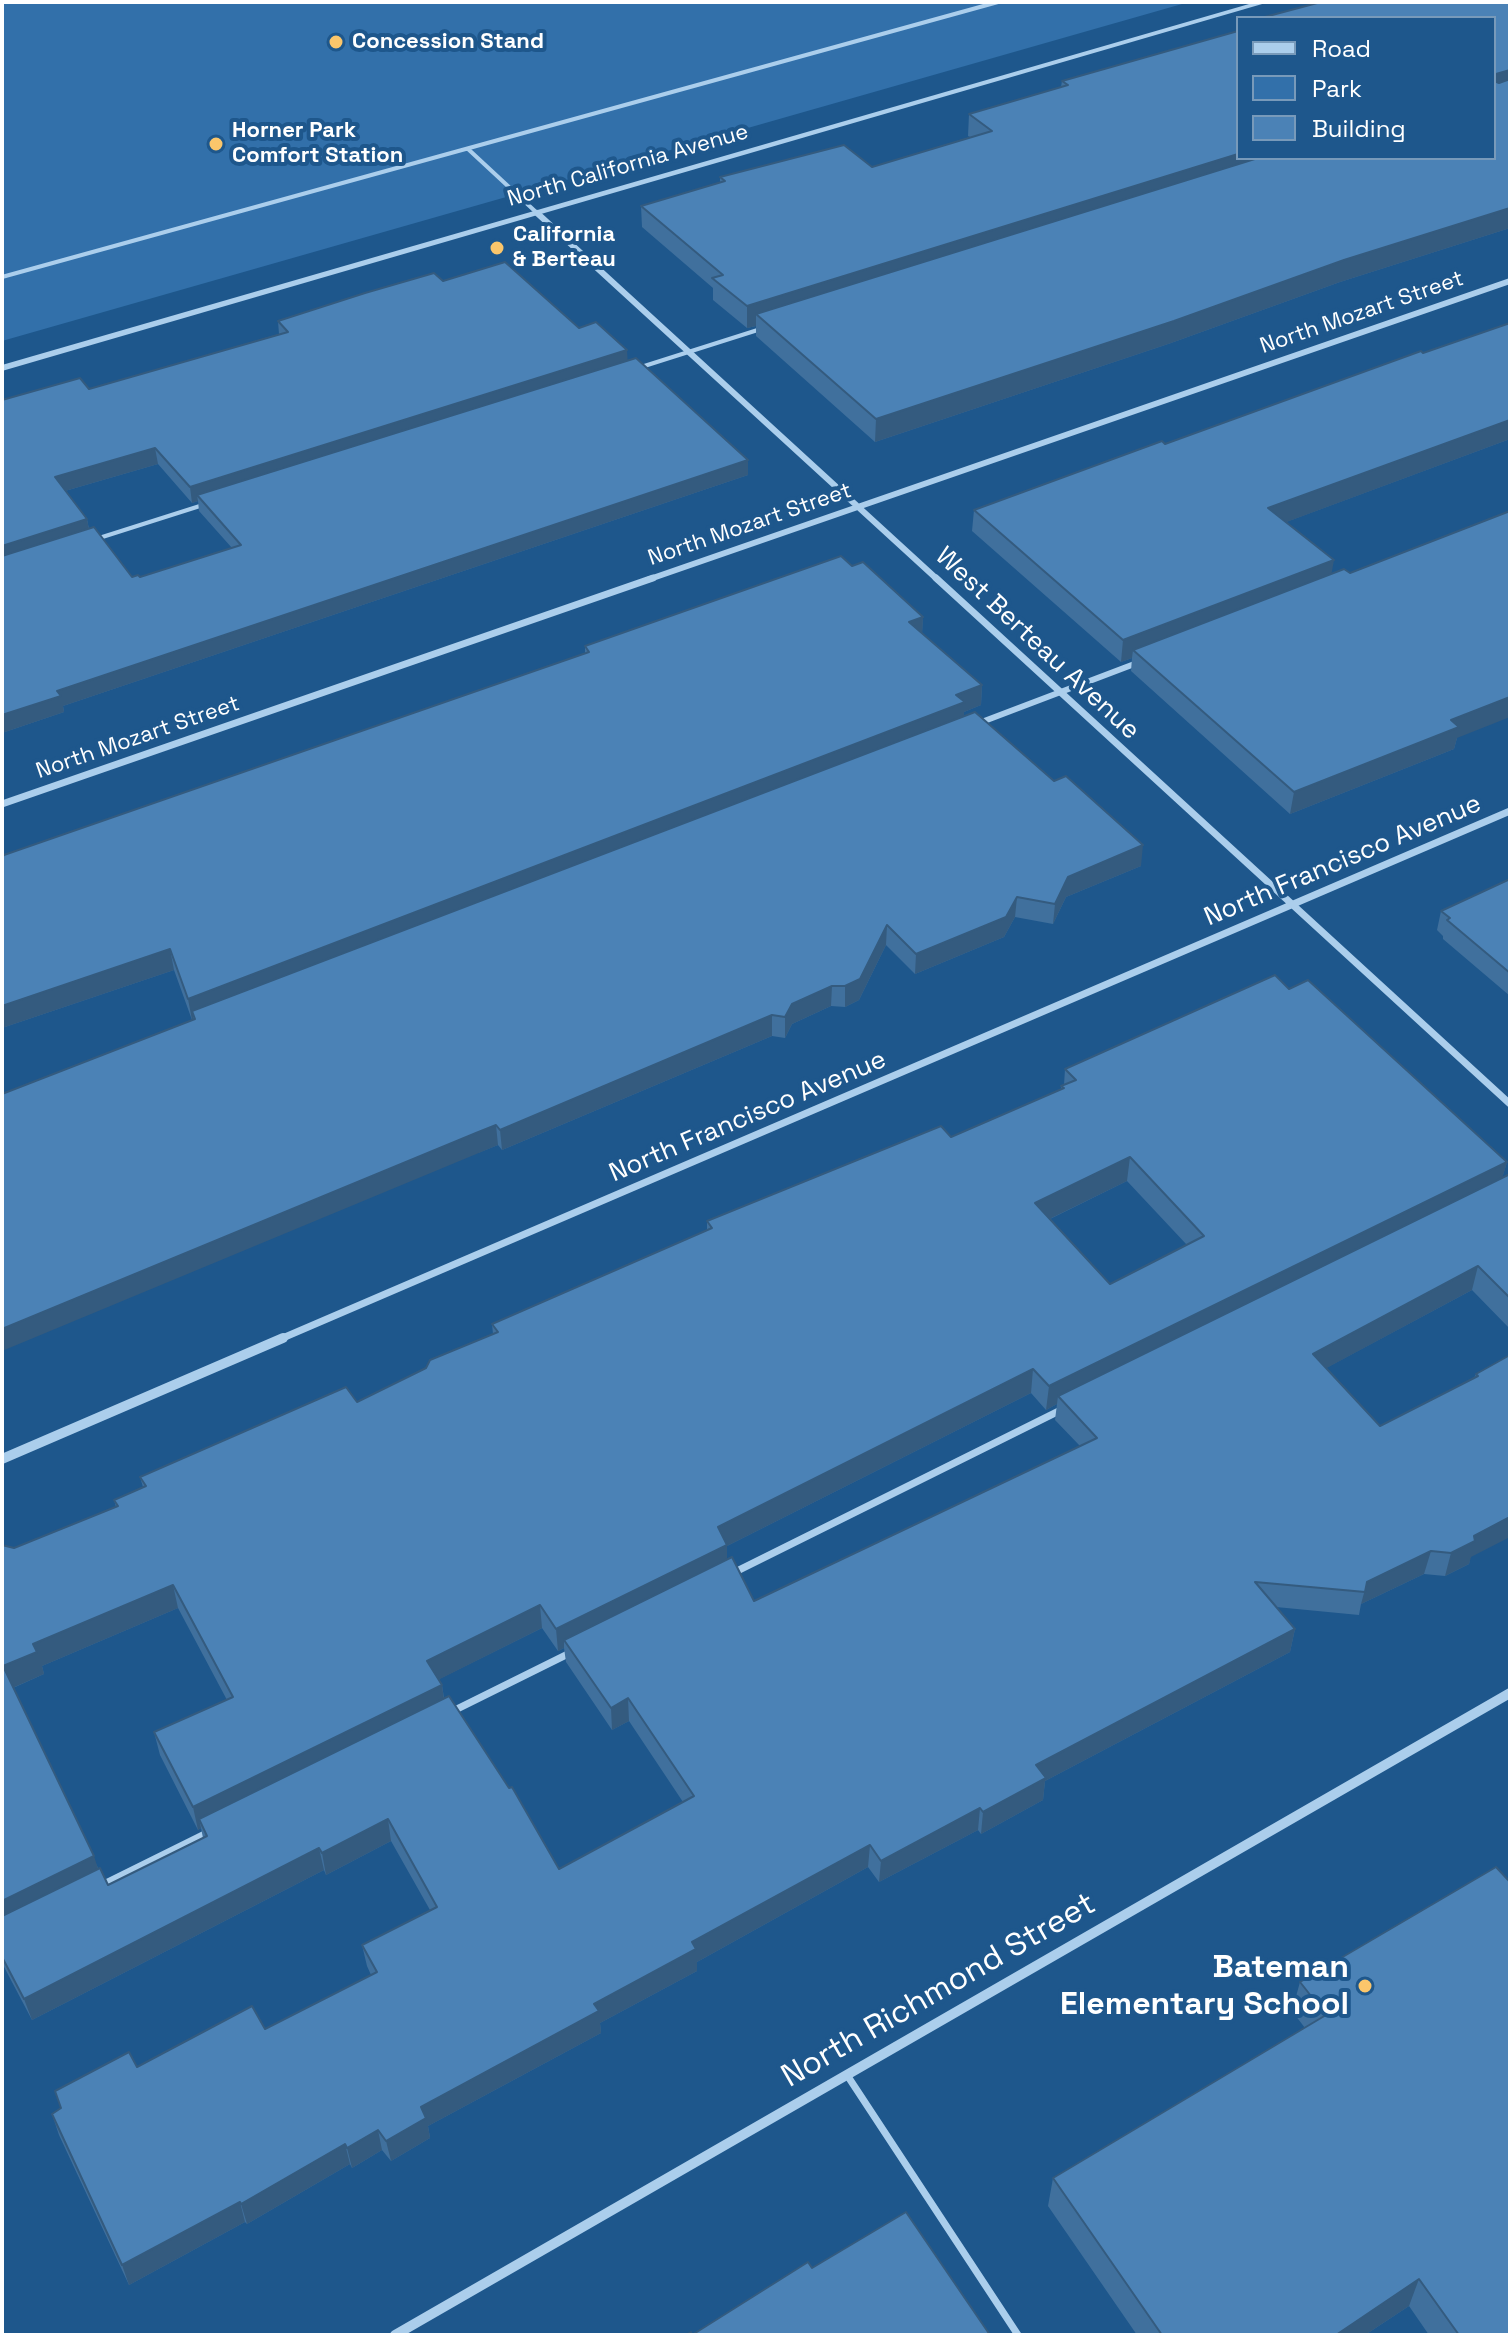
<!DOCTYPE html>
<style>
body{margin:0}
#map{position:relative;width:1512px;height:2337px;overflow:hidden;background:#1e578c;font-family:"Space Grotesk",sans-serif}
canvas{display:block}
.frame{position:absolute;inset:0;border:4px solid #fff;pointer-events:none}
.legend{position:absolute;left:1236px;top:16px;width:260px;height:144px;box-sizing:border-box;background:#1e578c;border:2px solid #789aba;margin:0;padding:10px 14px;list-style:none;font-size:24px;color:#fff}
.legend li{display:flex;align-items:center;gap:16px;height:40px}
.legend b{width:40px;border:2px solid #789aba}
</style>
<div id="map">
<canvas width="1512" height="2337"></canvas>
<div class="frame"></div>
<ul class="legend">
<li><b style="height:10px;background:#abceec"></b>Road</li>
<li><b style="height:22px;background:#3270aa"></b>Park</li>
<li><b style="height:22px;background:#4b82b6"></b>Building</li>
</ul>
</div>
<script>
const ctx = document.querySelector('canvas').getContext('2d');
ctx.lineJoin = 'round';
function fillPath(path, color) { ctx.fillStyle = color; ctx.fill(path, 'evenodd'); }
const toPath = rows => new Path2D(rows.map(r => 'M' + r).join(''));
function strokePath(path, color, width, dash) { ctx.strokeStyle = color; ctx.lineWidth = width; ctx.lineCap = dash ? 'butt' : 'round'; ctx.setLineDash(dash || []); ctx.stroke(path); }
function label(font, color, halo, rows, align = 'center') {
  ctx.font = font + ' "Space Grotesk",sans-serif'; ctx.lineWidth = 8; ctx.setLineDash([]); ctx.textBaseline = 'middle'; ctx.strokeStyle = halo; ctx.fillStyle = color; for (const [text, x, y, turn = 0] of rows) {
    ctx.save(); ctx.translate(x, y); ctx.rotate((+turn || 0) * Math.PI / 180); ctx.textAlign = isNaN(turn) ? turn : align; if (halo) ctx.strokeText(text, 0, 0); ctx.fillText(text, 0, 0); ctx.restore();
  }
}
const green = toPath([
 [2,2,1189,2,2,341]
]);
const serviceFar2 = toPath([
 [468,149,537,213],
 [2,277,998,2],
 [638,368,764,328],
 [96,539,203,505]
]);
const serviceFar1 = toPath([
 [979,723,1137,663]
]);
const service = toPath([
 [733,1573,1063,1409],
 [453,1711,572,1652],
 [102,1885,207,1833],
 [847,2075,1018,2335]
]);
const minorFar2 = toPath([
 [537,213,938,580],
 [647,580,1510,281]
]);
const minorFar1 = toPath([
 [936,578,1510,1104],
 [2,804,653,578],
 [278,1340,1510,811]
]);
const minor = toPath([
 [2,1459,283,1338],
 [395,2335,1510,1693]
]);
const tertiary = toPath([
 [1256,2,1269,2,2,371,2,365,1256,2]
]);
const wall = toPath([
 [1321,2,1510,2,1510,228,1340,282,1171,343,875,442,756,336,756,326,747,328,713,300,713,288,642,227,641,206,720,182,720,177,844,145,872,167,970,137,968,136,969,114,1061,87,1062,81,1238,31,1238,158,1494,158,1494,18,1261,18],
 [443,281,579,328,628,361,748,475,63,706,64,712,2,733,2,400,89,389,279,334,278,321],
 [158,464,192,503,198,501,199,511,232,548,140,577,132,577,89,529,87,519,65,491],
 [1510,323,1510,439,1286,522,1331,574,1457,738,1454,749,1290,814,1131,671,1132,658,1121,662,972,531,974,510,1165,444],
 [852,566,923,617,922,633,982,685,981,705,964,712,964,716,1141,866,1066,897,1053,924,1015,917,1004,937,915,974,886,945,859,1000,845,1007,831,1006,792,1024,785,1038,772,1036,502,1150,498,1145,478,1153,192,1020,174,970,2,1028,2,858,585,653,585,646],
 [1510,879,1510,996,1443,939,1443,936,1437,930,1441,911],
 [1289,989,1507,1162,1502,1178,1510,1174,1510,1329,1472,1290,1326,1368,1380,1426,1474,1378,1476,1374,1510,1355,1469,1564,1445,1576,1424,1574,1361,1604,1359,1615,1276,1607,1295,1629,1290,1652,1045,1781,1043,1800,981,1834,978,1830,879,1882,868,1867,697,1962,697,1971,600,2023,601,2033,428,2126,430,2138,391,2161,382,2150,352,2168,350,2164,247,2224,245,2222,129,2285,59,2135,52,2114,137,2067,265,2029,371,1975,367,1966,362,1945,430,1910,391,1841,326,1875,324,1870,32,2020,2,1963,2,1545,14,1548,116,1507,114,1500,143,1487,140,1477,357,1402,426,1368,493,1334,492,1324,707,1230,707,1221,951,1137,1061,1090,1061,1086,1064,1085,1065,1069],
 [1127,1181,1187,1245,1110,1284,1050,1219],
 [1031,1393,1046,1410,1057,1404,1055,1420,1080,1446,754,1601,727,1559,727,1546],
 [178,1608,227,1700,154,1732,160,1755,198,1830,201,1828,203,1838,108,1885,98,1868,13,1688,44,1674,42,1666],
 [542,1628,558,1651,564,1648,566,1662,612,1730,629,1721,683,1802,559,1869,444,1698,442,1685,439,1679],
 [1496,1867,1510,2335,1429,2335,1409,2306,1365,2335,1137,2335,1048,2206,1053,2178,1305,2028,1292,2011,1300,1982]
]);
const shadedWall = toPath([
 [1510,70,1510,90,1494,94,1494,79,1496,74],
 [1238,154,1238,158,1289,158,756,314,756,326,747,328,747,306],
 [1510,208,1510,228,1340,282,1171,343,875,442,876,419,1344,260],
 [627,350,628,366,197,495,198,501,192,503,190,487],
 [1510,420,1510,439,1265,530,1268,508],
 [155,448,158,464,58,493,55,477],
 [748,460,748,475,63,706,64,712,2,733,2,715,57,691],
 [87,519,90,535,2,563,2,546],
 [1334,560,1330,582,1133,650,1132,658,1121,662,1123,640],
 [923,617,922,637,909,622],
 [982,685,981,705,964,712,964,723,192,1011,194,1020,192,1020,188,999],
 [1510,697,1510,717,1457,738,1454,749,1290,814,1294,792,1451,720],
 [1143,845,1141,866,1066,897,1053,924,1055,904,1068,877],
 [1017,897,1015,917,1004,937,915,974,916,954],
 [887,925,886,945,859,1000,845,1007,845,986],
 [170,949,174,970,2,1028,2,1006],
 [832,986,831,1006,792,1024,785,1038,785,1017,792,1004],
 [772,1015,772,1036,502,1150,500,1130],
 [496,1125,498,1145,2,1351,2,1329],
 [1130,1157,1127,1181,1033,1227,1035,1203],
 [1507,1162,1500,1186,1058,1396,1057,1404,1046,1410,1049,1386],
 [1478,1266,1472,1290,1308,1378,1313,1354],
 [1033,1369,1031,1393,727,1546,727,1568,564,1640,564,1648,558,1651,556,1629,718,1527],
 [1510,1517,1510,1537,1471,1557,1469,1564,1445,1576,1451,1553,1474,1536],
 [1431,1551,1424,1574,1361,1604,1367,1582],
 [173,1585,178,1608,42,1666,44,1674,10,1689,3,1666,33,1644],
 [540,1605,542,1628,430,1684,427,1661],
 [1295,1629,1290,1652,1045,1781,1043,1800,981,1834,983,1812,1036,1765],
 [442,1685,445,1707,199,1819,201,1828,198,1830,193,1807],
 [628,1698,629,1721,612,1730,611,1708],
 [980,1808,978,1830,879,1882,881,1861],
 [388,1819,391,1841,326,1875,322,1853],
 [870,1845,868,1867,697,1962,697,1971,600,2023,601,2033,428,2126,430,2138,391,2161,386,2141,421,2107,692,1942],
 [319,1848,324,1870,32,2020,24,1999],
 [94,1856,101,1878,2,1927,2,1901],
 [378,2130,382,2150,352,2168,347,2148],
 [345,2144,350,2164,247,2224,241,2204],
 [240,2202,245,2222,129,2285,122,2265],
 [1419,2279,1409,2306,1365,2335,1336,2335]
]);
const building = toPath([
 [1321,2,1510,2,1510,70,1496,74,1494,79,1494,18,1261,18,1321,2],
 [1238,31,1238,154,747,306,712,278,723,275,641,206,725,181,720,177,844,145,872,167,992,131,969,114,1068,85,1062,81,1238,31],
 [1510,79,1510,208,1344,260,1174,321,876,419,756,314,1258,158,1494,158,1494,81,1499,83,1510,79],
 [505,262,579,328,596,322,627,350,190,487,155,448,55,477,87,519,2,546,2,400,80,378,89,389,288,332,278,321,365,293,434,273,443,281,505,262],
 [1510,323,1510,420,1268,508,1334,560,1123,640,974,510,1162,441,1165,444,1421,351,1423,353,1510,323],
 [636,358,748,460,57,691,61,696,2,715,2,556,94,527,132,577,138,575,140,577,241,545,197,495,636,358],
 [1510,511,1510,697,1451,720,1459,727,1294,792,1133,650,1344,569,1350,573,1510,511],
 [841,556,852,566,863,562,923,617,909,622,982,685,956,695,965,702,188,999,170,949,2,1006,2,858,4,855,589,652,585,646,841,556],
 [975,712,1054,781,1066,776,1143,845,1068,877,1055,904,1017,897,1006,917,916,954,887,925,860,979,845,986,832,986,792,1004,785,1017,772,1015,500,1130,496,1125,476,1133,2,1329,2,1094,195,1019,192,1011,975,712],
 [1510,879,1510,973,1447,920,1450,918,1441,911,1510,879],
 [1275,975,1289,989,1308,980,1507,1162,1049,1386,1033,1369,718,1527,727,1545,556,1629,540,1605,427,1661,442,1685,193,1807,154,1732,233,1697,173,1585,33,1644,37,1652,3,1666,94,1856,2,1901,2,1545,14,1548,118,1506,114,1500,146,1486,140,1477,346,1387,357,1402,426,1368,430,1360,498,1332,492,1324,712,1228,707,1221,941,1126,951,1137,1064,1088,1061,1086,1076,1080,1065,1069,1275,975],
 [1130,1157,1204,1236,1110,1284,1035,1203,1130,1157],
 [1510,1174,1510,1298,1478,1266,1313,1354,1380,1426,1478,1376,1476,1374,1510,1355,1510,1517,1474,1536,1475,1541,1451,1553,1431,1551,1367,1582,1365,1592,1255,1582,1295,1629,1036,1765,1046,1778,983,1812,980,1808,881,1861,870,1845,692,1942,696,1949,594,2004,599,2011,421,2107,426,2118,386,2141,378,2130,347,2148,345,2144,241,2204,240,2202,122,2265,52,2114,61,2108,55,2091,129,2052,137,2067,252,2006,265,2029,377,1972,362,1945,437,1907,388,1819,322,1853,319,1848,24,1999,2,1957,2,1916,100,1868,108,1885,207,1836,199,1819,449,1696,509,1788,512,1787,559,1869,694,1796,628,1698,611,1708,564,1640,732,1557,754,1601,1097,1438,1058,1396,1510,1174],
 [1496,1867,1510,1882,1510,2335,1459,2335,1419,2279,1336,2335,1162,2335,1053,2178,1326,2015,1300,1982,1496,1867],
 [906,2212,990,2335,686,2335,691,2332,692,2335,808,2262,812,2268,906,2212]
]);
const markers = [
 [336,42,8,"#fbc66b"],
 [216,144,8,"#fbc66b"],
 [497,248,8,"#fbc66b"],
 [1365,1986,8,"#fbc66b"]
];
const farPoinames = [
 ["Concession Stand",352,42],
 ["Horner Park",232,131],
 ["Comfort Station",232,156],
 ["California",513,235],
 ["& Berteau",513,260]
];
const farStreetnames = [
 ["North California Avenue",628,166,-16],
 ["North Mozart Street",1362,313,-19],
 ["North Mozart Street",750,525,-19],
 ["North Mozart Street",138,738,-19]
];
const streetNames = [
 ["West Berteau Avenue",1037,644,43],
 ["North Francisco Avenue",1343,861,-23],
 ["North Francisco Avenue",748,1117,-23]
];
const nearPoinames = [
 ["Bateman",1349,1968],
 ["Elementary School",1349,2005]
];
const nearStreetnames = [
 ["North Richmond Street",939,1991,-30]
];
fillPath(green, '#3270aa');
strokePath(serviceFar2, '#abceec', 4);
strokePath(serviceFar1, '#abceec', 6);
strokePath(service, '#abceec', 7);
strokePath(minorFar2, '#abceec', 6);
strokePath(minorFar1, '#abceec', 7);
strokePath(minor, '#abceec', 10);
fillPath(tertiary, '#abceec');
fillPath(wall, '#40709d');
fillPath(shadedWall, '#345b7f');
fillPath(building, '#4b82b6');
strokePath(building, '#345b7f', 2);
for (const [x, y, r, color] of markers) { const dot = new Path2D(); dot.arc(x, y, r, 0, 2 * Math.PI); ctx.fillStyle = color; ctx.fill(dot); strokePath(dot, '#1e578c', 3); }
label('bold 22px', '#fff', '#1e578c', farPoinames, 'left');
label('22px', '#fff', '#1e578c', farStreetnames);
label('26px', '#fff', '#1e578c', streetNames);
label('bold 32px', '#fff', '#1e578c', nearPoinames, 'right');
label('32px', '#fff', '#1e578c', nearStreetnames);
</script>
